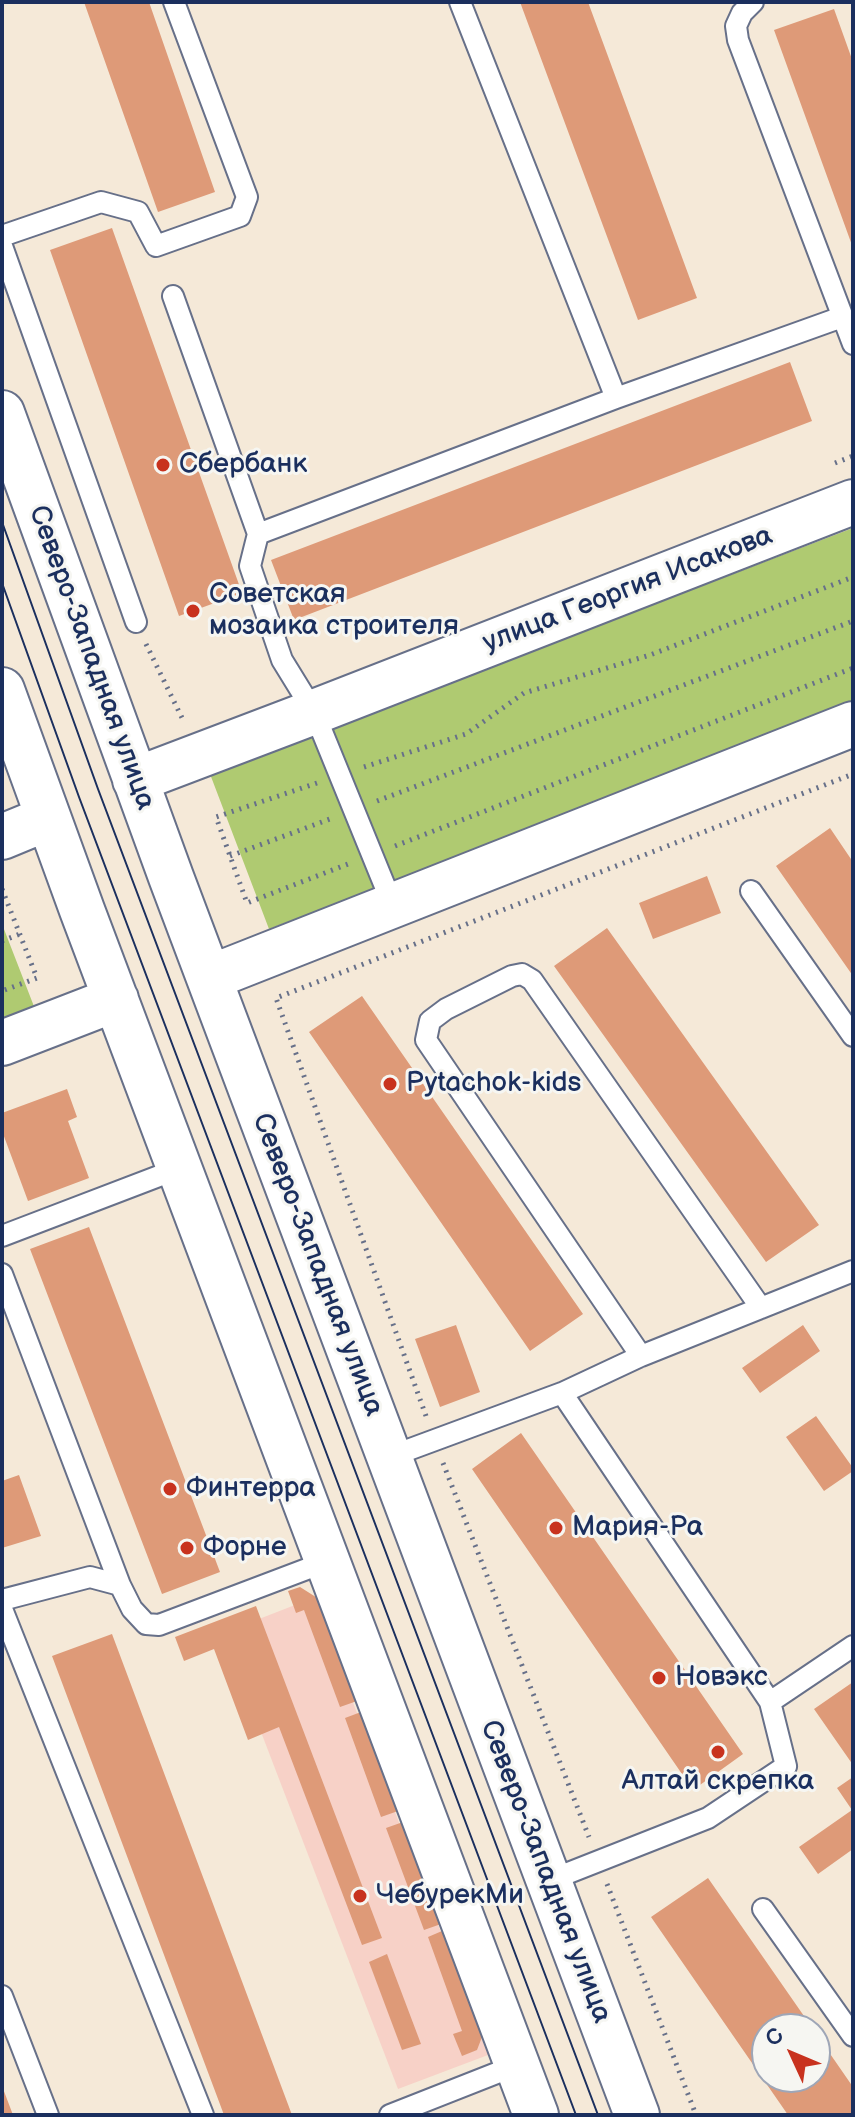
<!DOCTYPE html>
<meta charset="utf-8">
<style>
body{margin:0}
#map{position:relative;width:855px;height:2117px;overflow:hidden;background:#f5e9d8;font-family:"Balsamiq Sans",sans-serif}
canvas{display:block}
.frame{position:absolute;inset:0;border:4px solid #1b2f5e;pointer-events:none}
.north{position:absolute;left:751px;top:2013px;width:80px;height:80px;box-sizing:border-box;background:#f6f6f2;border:2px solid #9ea6b7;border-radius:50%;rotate:314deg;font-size:22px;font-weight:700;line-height:32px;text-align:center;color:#1b2f5e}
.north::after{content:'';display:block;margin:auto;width:28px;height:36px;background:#c8321e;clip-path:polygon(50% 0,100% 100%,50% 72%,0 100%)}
</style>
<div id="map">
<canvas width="855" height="2117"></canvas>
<div class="frame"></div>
<div class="north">С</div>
</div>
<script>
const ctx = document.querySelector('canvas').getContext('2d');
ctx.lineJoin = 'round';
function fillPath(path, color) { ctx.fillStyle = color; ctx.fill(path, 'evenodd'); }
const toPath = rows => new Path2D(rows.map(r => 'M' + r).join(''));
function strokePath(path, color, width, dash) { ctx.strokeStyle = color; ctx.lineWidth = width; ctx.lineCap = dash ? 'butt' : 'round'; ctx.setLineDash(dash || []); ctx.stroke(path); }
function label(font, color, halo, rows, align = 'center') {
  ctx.font = font + ' "Balsamiq Sans",sans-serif'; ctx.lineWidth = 6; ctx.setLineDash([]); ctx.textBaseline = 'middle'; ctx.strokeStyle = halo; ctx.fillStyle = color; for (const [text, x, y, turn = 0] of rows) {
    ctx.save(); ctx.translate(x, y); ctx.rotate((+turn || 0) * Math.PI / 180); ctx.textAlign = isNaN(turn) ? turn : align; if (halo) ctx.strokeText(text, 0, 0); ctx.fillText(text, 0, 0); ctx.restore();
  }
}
const built = toPath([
 [313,1598,488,2055,398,2089,223,1633]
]);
const green = toPath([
 [853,528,853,705,269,929,210,774],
 [2,924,35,1009,2,1022]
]);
const building = toPath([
 [84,2,149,2,215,192,158,212],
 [520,2,588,2,697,298,638,320],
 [834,9,853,62,853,248,774,30],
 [112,228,242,593,179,616,50,250],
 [790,362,812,421,294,620,271,560],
 [830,828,853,862,853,976,776,866],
 [707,876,721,913,653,939,639,903],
 [607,928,819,1225,766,1262,554,966],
 [362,996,583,1314,530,1351,309,1032],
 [67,1089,77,1117,68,1121,89,1178,28,1201,2,1131,2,1113],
 [89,1227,220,1572,162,1594,30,1249],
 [456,1325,480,1392,440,1407,415,1339],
 [803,1325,820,1351,760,1393,742,1368],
 [816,1416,853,1468,853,1471,824,1491,786,1437],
 [521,1433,743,1754,693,1790,472,1469],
 [19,1475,41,1536,2,1548,2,1481],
 [300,1587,319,1599,357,1701,340,1707,304,1610,296,1613,288,1591],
 [256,1606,382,1938,362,1945,279,1727,248,1740,214,1649,184,1661,175,1637],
 [112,1634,292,2115,224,2115,52,1656],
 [853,1682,853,1765,814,1709],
 [361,1712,398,1811,381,1817,345,1718],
 [853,1777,853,1849,818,1874,799,1847,852,1810,837,1788],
 [403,1822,441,1924,424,1930,386,1828],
 [708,1878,813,2029,767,2029,767,2077,815,2077,815,2032,853,2087,853,2115,788,2115,651,1917],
 [442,1931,482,2037,477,2050,462,2056,453,2034,462,2031,428,1937],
 [387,1954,421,2044,402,2050,369,1962],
 [2,2086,13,2115,2,2115]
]);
const path = toPath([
 [835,463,853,456],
 [146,644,184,722],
 [364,767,466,734,524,693,650,655,853,577],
 [317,783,216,817,247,903,348,864],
 [377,801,853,621],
 [395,846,853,668],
 [230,856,330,819],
 [2,889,37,978,2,991],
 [2,941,20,934],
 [426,1416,276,998,853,774],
 [443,1463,589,1837],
 [607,1884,696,2115]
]);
const lane = toPath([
 [460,2,616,398],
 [753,2,742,13,736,26,738,40,853,344],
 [2,236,101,202,138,212,156,246,240,216,247,197,174,2],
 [2,246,136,622],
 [173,296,258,534,250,566,282,660,314,712,393,906],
 [258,534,616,398,842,317],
 [751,891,853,1036],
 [2,1236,180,1168],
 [2,1274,120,1585],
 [641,1356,426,1040,430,1021,446,1009,512,976,522,974,532,980,761,1308],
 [562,1393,770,1702],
 [389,1457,562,1393,641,1356,853,1271],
 [2,1600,90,1577,120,1585,132,1609,146,1624,159,1625,328,1561],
 [2,1609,203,2115],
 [548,1881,708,1818,786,1766,770,1702,853,1646],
 [763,1909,853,2036],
 [2,1996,48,2115],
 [390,2115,517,2065]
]);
const secondary = toPath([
 [2,413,171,877,637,2115],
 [2,690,82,910,536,2115],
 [135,780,314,712,853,502],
 [2,837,48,818],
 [209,978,853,724],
 [2,1043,116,999]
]);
const tram = toPath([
 [2,522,98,789,598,2115],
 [2,583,79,797,576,2115]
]);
const markers = [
 [163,465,8,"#c8321e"],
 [193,611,8,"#c8321e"],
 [390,1084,8,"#c8321e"],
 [170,1489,8,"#c8321e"],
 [556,1528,8,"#c8321e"],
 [187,1548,8,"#c8321e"],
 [659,1678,8,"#c8321e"],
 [718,1752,8,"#c8321e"],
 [360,1896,8,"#c8321e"]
];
const poiNames = [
 ["Сбербанк",179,465],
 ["Советская",209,595],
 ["мозаика строителя",209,627],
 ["Pytachok-kids",406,1084],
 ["Финтерра",186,1489],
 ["Мария-Ра",572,1528],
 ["Форне",203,1548],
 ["Новэкс",675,1678],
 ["Алтай скрепка",718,1782,"center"],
 ["ЧебурекМи",376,1896]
];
const streetNames = [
 ["улица Георгия Исакова",628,590,-21],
 ["Северо-Западная улица",91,658,70],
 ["Северо-Западная улица",317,1265,69],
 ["Северо-Западная улица",545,1872,69]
];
fillPath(built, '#f7d1c7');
fillPath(green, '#afca71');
fillPath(building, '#de9a78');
strokePath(lane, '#677089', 24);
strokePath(secondary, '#677089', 48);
strokePath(path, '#677089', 5, [2, 6]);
strokePath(lane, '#fff', 20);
strokePath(secondary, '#fff', 44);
strokePath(tram, '#1b2f5e', 2);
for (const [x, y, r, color] of markers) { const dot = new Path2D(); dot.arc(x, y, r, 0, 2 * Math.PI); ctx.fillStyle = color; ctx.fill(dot); strokePath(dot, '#f6f6f2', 3); }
label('28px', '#1b2f5e', '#f6f6f2', poiNames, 'left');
label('28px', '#1b2f5e', '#f6f6f2', streetNames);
</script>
